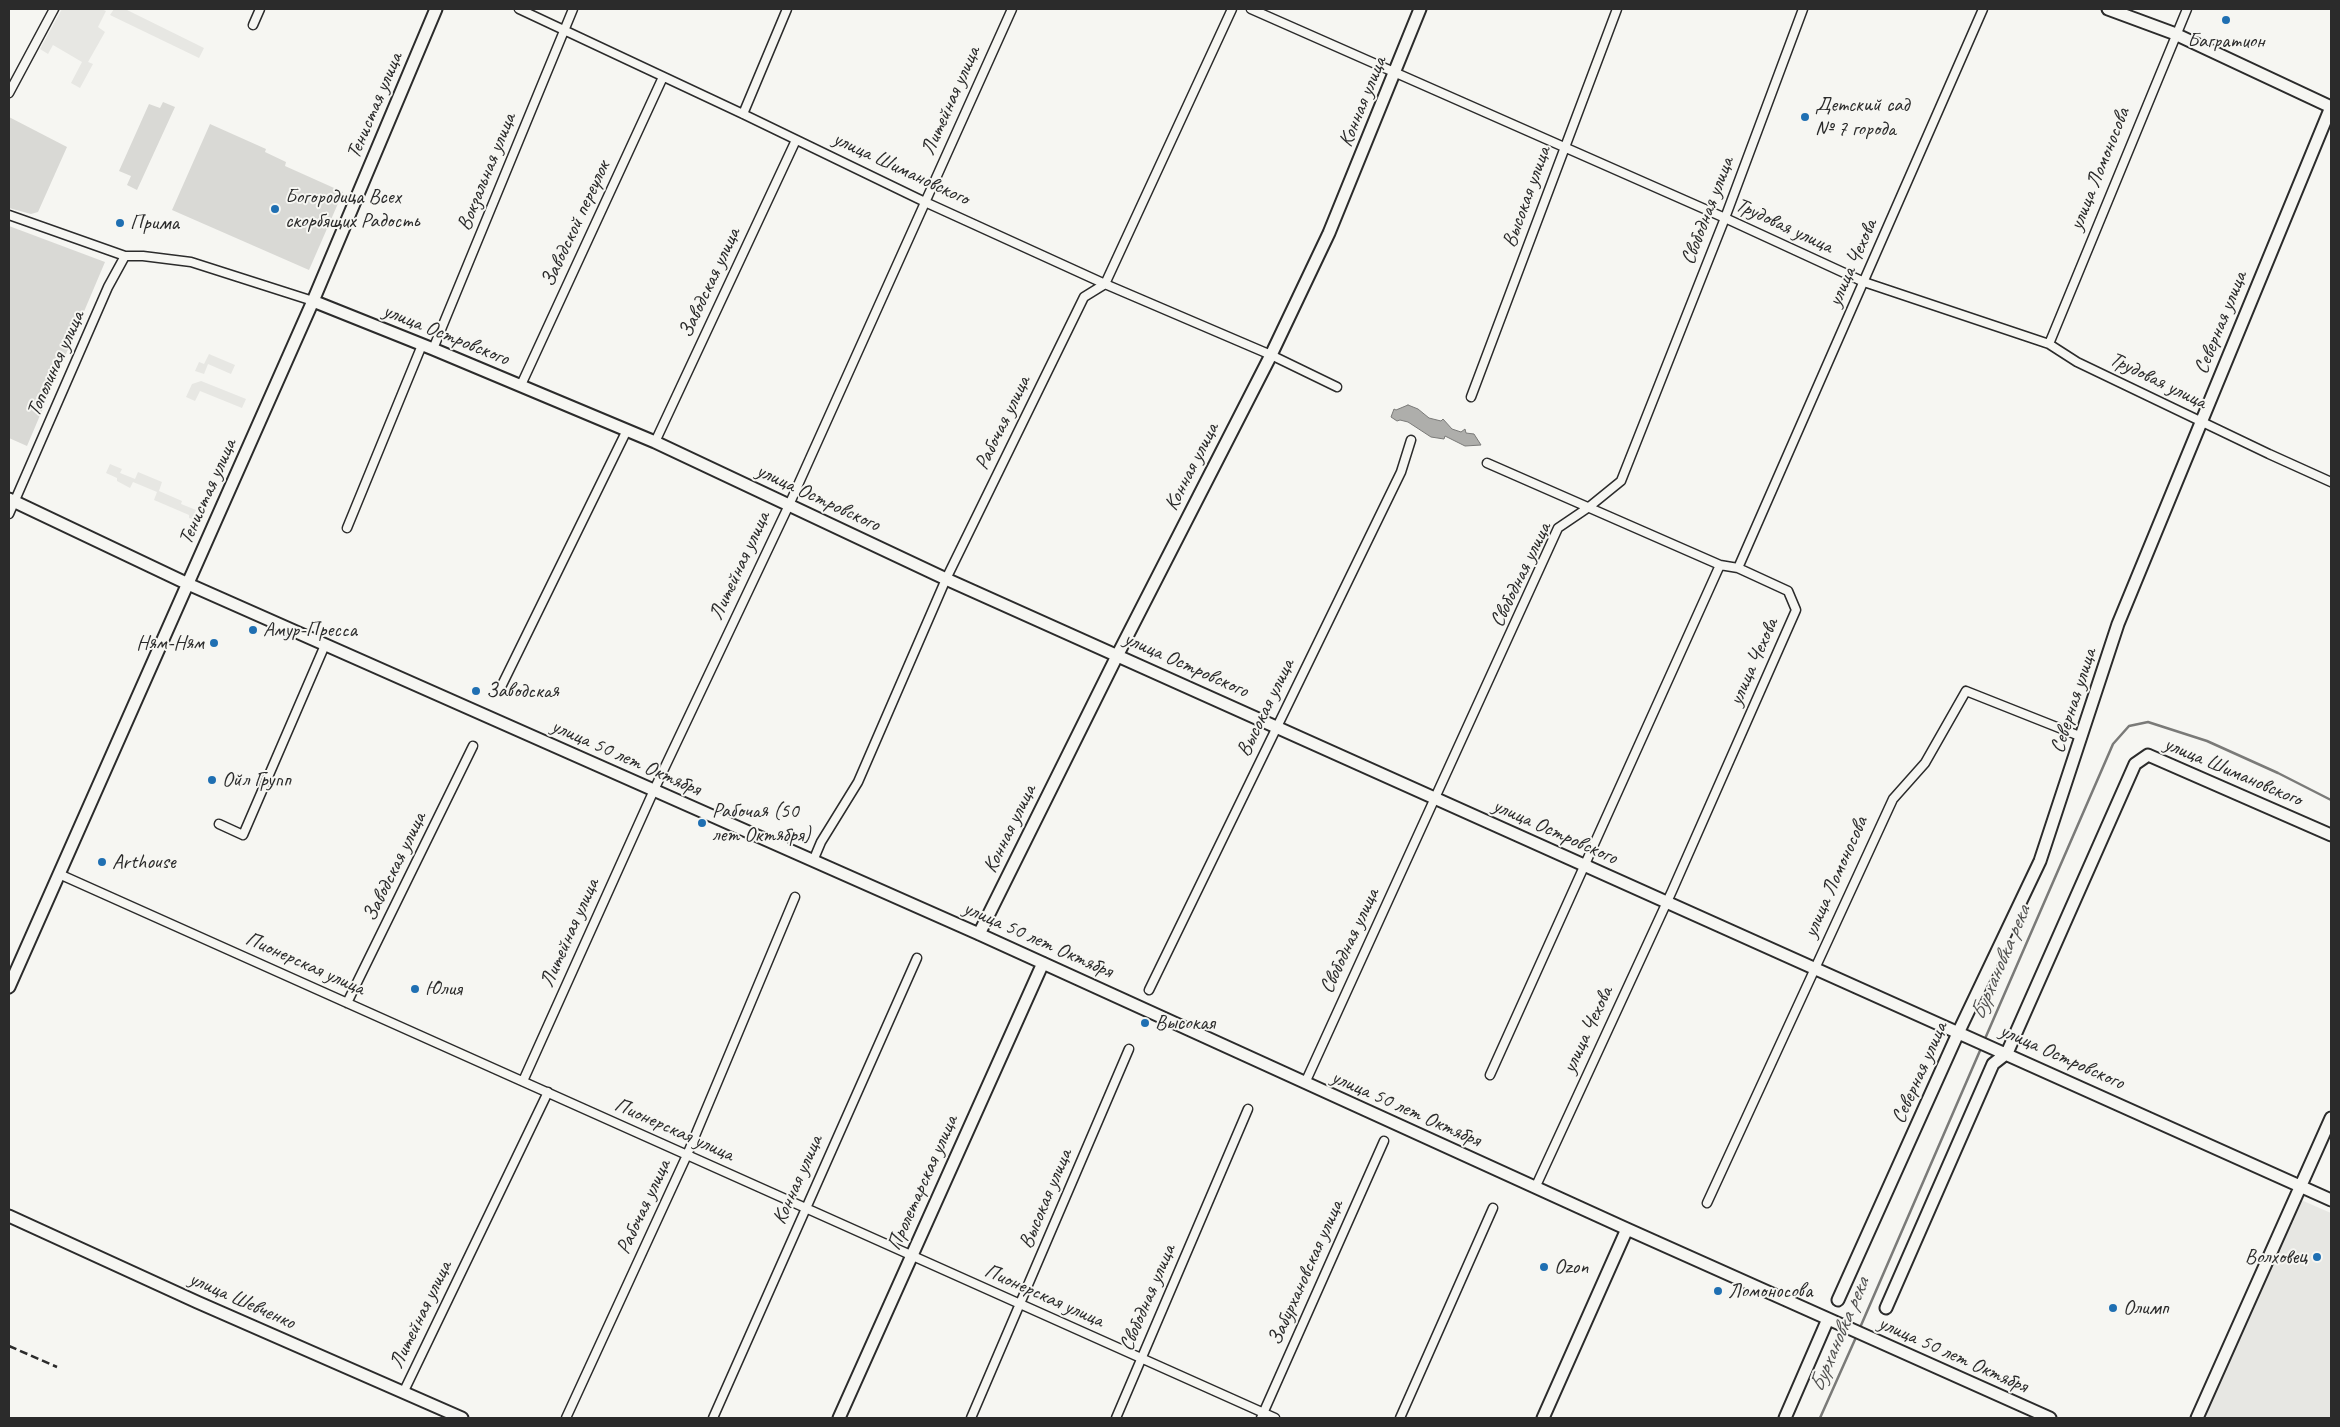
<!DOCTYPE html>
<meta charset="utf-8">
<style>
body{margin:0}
#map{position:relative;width:2340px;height:1427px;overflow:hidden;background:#f6f6f2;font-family:Caveat,sans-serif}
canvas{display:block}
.frame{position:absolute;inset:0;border:10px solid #2b2b2b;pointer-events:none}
</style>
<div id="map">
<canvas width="2340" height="1427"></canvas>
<div class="frame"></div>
</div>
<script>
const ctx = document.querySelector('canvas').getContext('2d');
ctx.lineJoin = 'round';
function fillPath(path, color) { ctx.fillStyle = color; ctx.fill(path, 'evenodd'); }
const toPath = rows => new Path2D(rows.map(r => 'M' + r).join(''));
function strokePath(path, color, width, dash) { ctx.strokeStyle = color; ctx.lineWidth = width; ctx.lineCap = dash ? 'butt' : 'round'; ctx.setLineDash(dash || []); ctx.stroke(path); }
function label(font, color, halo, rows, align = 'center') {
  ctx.font = font + ' Caveat,sans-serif'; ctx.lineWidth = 4; ctx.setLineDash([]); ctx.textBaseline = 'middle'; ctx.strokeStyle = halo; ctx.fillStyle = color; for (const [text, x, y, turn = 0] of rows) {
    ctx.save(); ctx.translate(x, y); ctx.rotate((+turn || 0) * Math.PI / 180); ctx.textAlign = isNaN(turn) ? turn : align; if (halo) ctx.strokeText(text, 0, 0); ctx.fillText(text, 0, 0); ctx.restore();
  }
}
const built = toPath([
 [62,9,101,9,106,11,98,27,105,32,88,62,93,64,80,88,71,83,82,62,53,45,48,54,40,49],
 [114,9,125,9,204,48,199,58,110,15],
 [209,354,235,365,231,374,208,364,204,374,195,371,199,362,204,364],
 [201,381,246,399,242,408,200,391,195,401,186,397,192,384],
 [110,464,122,469,120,473,135,479,138,472,162,482,159,491,182,501,181,504,196,510,192,519,189,518,189,515,154,500,157,492,133,482,130,488,117,481,117,478,106,473],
 [2301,1200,2331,1213,2331,1418,2203,1418]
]);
const green = toPath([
 [163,102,175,107,137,190,127,185,131,176,119,171,149,104,160,108],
 [9,117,67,147,38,212,31,214,9,208],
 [210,124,266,149,265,152,286,162,285,166,343,192,309,270,172,210],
 [9,226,105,262,27,446,9,438]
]);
const water = toPath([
 [1408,405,1418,409,1429,418,1441,421,1443,419,1452,429,1461,432,1465,429,1466,433,1474,434,1481,445,1465,446,1445,436,1444,439,1431,437,1408,422,1400,420,1397,421,1391,417,1394,409,1396,410,1408,405]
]);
const stream = toPath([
 [1984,1041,2113,744,2129,726,2148,722,2207,741,2278,773,2331,800],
 [1859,1330,1982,1046],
 [1820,1418,1857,1335]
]);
const street = toPath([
 [519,9,743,114,925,202,1105,284,1271,355,1337,387],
 [1251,9,1725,218,1864,282,2049,344,2077,362,2269,454,2331,482],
 [253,25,260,9],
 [9,93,54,9],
 [743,114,787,9],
 [9,215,125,256,143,256,191,262,313,301],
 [2049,344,2187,9],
 [433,349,573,9],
 [521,385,663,77],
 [1471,397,1617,9],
 [655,442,796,140],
 [1487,463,1720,565,1738,568],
 [9,514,108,287,125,256],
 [347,528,422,345],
 [500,689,627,430],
 [219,824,243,835,325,645],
 [813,861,821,842,858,782,946,579,1084,297,1105,284,1232,9],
 [59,874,1275,1418],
 [1149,990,1401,472,1411,440],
 [347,1003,473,746],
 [1490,1075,1720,565],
 [523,1081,654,790,789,505,1012,9],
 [1305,1083,1558,528,1589,507,1621,481,1725,218,1803,9],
 [1535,1188,1672,891,1796,610,1788,591,1738,568,1983,9],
 [1707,1203,1893,799,1925,763,1966,691,2082,737],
 [404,1391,548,1092],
 [566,1418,687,1155,795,897],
 [713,1418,917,958],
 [971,1418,1129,1049],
 [1116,1418,1248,1109],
 [1261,1418,1384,1141],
 [1400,1418,1493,1208]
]);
const secondary = toPath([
 [2108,9,2173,33,2331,107],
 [313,301,433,349,655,442,946,579,2331,1200],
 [9,499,188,584,979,934,1627,1229,2050,1418],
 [979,934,1117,656,1271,355,1329,233,1420,9],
 [9,987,313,301,436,9],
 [9,1216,197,1302,462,1418],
 [1838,1300,1959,1031,2040,861,2118,624,2331,107],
 [1886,1308,1993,1064,2007,1053,2135,764,2148,755,2331,835],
 [839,1418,1043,963],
 [1543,1418,1627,1229],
 [1785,1418,1828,1319],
 [2197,1418,2331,1118]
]);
const rail = toPath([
 [9,1346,57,1367]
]);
const markers = [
 [2226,20,5,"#1f6fb2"],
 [1805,117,5,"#1f6fb2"],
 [275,209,5,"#1f6fb2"],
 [120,223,5,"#1f6fb2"],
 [253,630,5,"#1f6fb2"],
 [214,643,5,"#1f6fb2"],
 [476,691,5,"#1f6fb2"],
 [212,780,5,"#1f6fb2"],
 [702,823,5,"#1f6fb2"],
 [102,862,5,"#1f6fb2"],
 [415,989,5,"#1f6fb2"],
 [1145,1023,5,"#1f6fb2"],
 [2317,1257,5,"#1f6fb2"],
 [1544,1267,5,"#1f6fb2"],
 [1718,1291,5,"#1f6fb2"],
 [2113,1308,5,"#1f6fb2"]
];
const poiNames = [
 ["Багратион",2226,41,"center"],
 ["Детский сад",1815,105],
 ["№ 7 города",1815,129],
 ["Богородица Всех",285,197],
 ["скорбящих Радость",285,221],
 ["Прима",130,223],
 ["Амур-Пресса",263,630],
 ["Ням-Ням",204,643,"right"],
 ["Заводская",486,691],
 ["Ойл Групп",222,780],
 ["Рабочая (50",712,811],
 ["лет Октября)",712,835],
 ["Arthouse",112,862],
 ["Юлия",425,989],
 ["Высокая",1155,1023],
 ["Волховец",2307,1257,"right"],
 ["Ozon",1554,1267],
 ["Ломоносова",1728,1291],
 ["Олимп",2123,1308]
];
const streetNames = [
 ["Литейная улица",951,101,-66],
 ["Конная улица",1363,102,-68],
 ["Тенистая улица",375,106,-67],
 ["улица Шимановского",901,169,25],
 ["улица Ломоносова",2100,169,-68],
 ["Вокзальная улица",487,172,-68],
 ["Высокая улица",1527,197,-70],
 ["Свободная улица",1708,211,-69],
 ["Заводской переулок",576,224,-65],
 ["Трудовая улица",1784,226,25],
 ["улица Чехова",1853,263,-66],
 ["Заводская улица",710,283,-65],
 ["Северная улица",2221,323,-68],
 ["улица Островского",446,335,22],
 ["Тополиная улица",56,364,-66],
 ["Трудовая улица",2158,381,26],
 ["Рабочая улица",1003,423,-64],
 ["Конная улица",1192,467,-63],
 ["Тенистая улица",208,492,-66],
 ["улица Островского",818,498,25],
 ["Литейная улица",740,566,-65],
 ["Свободная улица",1521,575,-64],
 ["улица Чехова",1754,662,-66],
 ["улица Островского",1186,665,24],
 ["Северная улица",2074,701,-72],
 ["Высокая улица",1266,708,-64],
 ["улица 50 лет Октября",626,758,24],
 ["улица Шимановского",2233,772,23],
 ["Конная улица",1010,829,-64],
 ["улица Островского",1555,832,24],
 ["Заводская улица",395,867,-64],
 ["улица Ломоносова",1836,877,-66],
 ["Литейная улица",570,933,-66],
 ["улица 50 лет Октября",1038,940,24],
 ["Свободная улица",1350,941,-65],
 ["Пионерская улица",305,964,24],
 ["улица Чехова",1588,1030,-65],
 ["улица Островского",2062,1057,24],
 ["Северная улица",1920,1073,-66],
 ["улица 50 лет Октября",1406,1109,24],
 ["Пионерская улица",674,1130,24],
 ["Конная улица",798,1180,-66],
 ["Пролетарская улица",923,1183,-66],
 ["Высокая улица",1046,1199,-67],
 ["Рабочая улица",644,1207,-65],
 ["Забурхановская улица",1306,1273,-66],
 ["Пионерская улица",1044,1296,24],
 ["Свободная улица",1148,1298,-67],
 ["улица Шевченко",242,1301,24],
 ["Литейная улица",421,1315,-64],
 ["улица 50 лет Октября",1953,1355,24]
];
const waterNames = [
 ["Бурхановка река",2001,963,-67],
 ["Бурхановка река",1840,1335,-67]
];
fillPath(built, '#e7e7e3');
fillPath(green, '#d9d9d5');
fillPath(water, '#aeaeab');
strokePath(water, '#7a7a78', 1);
strokePath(stream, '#7a7a78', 2.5);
strokePath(street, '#2b2b2b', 11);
strokePath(secondary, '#2b2b2b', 15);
strokePath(street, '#f6f6f2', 8);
strokePath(secondary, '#f6f6f2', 11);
strokePath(rail, '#2b2b2b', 2.5, [8, 4]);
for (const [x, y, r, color] of markers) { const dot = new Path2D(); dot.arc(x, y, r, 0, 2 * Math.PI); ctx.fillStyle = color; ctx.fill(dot); strokePath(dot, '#f6f6f2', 2); }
label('21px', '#2b2b2b', '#f6f6f2', poiNames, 'left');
label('21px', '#2b2b2b', '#f6f6f2', streetNames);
label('italic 22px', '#525251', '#f6f6f2', waterNames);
</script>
